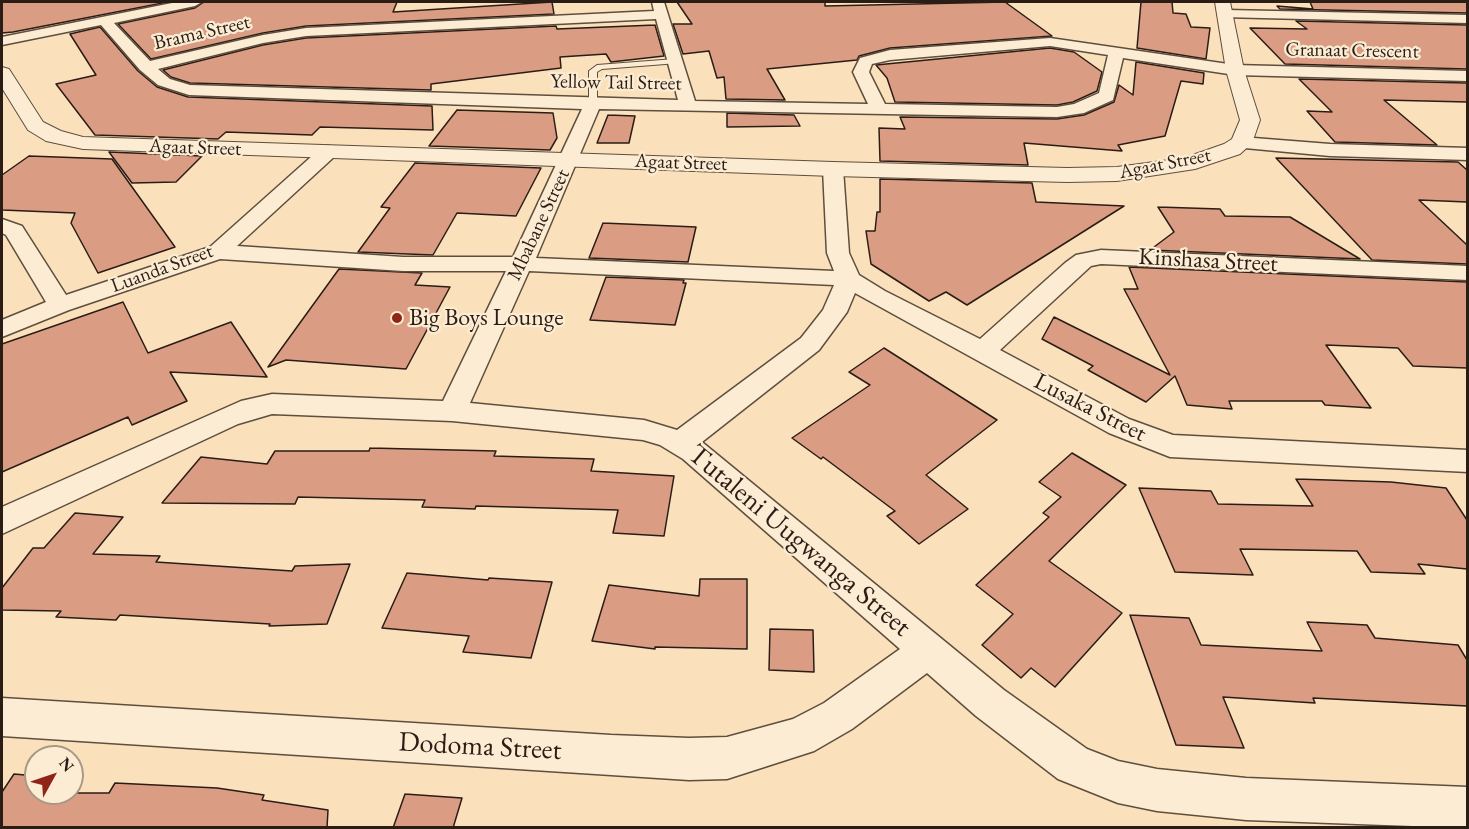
<!DOCTYPE html>
<style>
body{margin:0}
#map{position:relative;width:1469px;height:829px;overflow:hidden;background:#fbe1bb;font-family:"EB Garamond",serif}
canvas{display:block}
.frame{position:absolute;inset:0;border:3px solid #2a1d15;pointer-events:none}
.north{position:absolute;left:24px;top:745px;width:60px;height:60px;box-sizing:border-box;background:#fcecd3;border:2px solid #a89987;border-radius:50%;rotate:50deg;font-size:16px;font-weight:700;line-height:24px;text-align:center;color:#2a1d15}
.north::after{content:'';display:block;margin:auto;width:21px;height:27px;background:#8f2418;clip-path:polygon(50% 0,100% 100%,50% 72%,0 100%)}
</style>
<div id="map">
<canvas width="1469" height="829"></canvas>
<div class="frame"></div>
<div class="north">N</div>
</div>
<script>
const ctx = document.querySelector('canvas').getContext('2d');
ctx.lineJoin = 'round';
function fillPath(path, color) { ctx.fillStyle = color; ctx.fill(path, 'evenodd'); }
const toPath = rows => new Path2D(rows.map(r => 'M' + r).join(''));
function strokePath(path, color, width, dash) { ctx.strokeStyle = color; ctx.lineWidth = width; ctx.lineCap = dash ? 'butt' : 'round'; ctx.setLineDash(dash || []); ctx.stroke(path); }
function label(font, color, halo, rows, align = 'center') {
  ctx.font = font + ' "EB Garamond",serif'; ctx.lineWidth = 4.5; ctx.setLineDash([]); ctx.textBaseline = 'middle'; ctx.strokeStyle = halo; ctx.fillStyle = color; for (const [text, x, y, turn = 0] of rows) {
    ctx.save(); ctx.translate(x, y); ctx.rotate((+turn || 0) * Math.PI / 180); ctx.textAlign = isNaN(turn) ? turn : align; if (halo) ctx.strokeText(text, 0, 0); ctx.fillText(text, 0, 0); ctx.restore();
  }
}
const building = toPath([
 [2,2,168,2,13,32,2,33,2,2],
 [204,2,397,2,393,12,552,2,554,14,306,26,263,33,151,59,118,24,195,8,204,2],
 [677,2,825,2,825,6,1005,2,1052,36,890,48,859,56,857,60,767,69,785,100,726,99,724,77,717,78,709,51,683,54,673,24,692,24,677,2],
 [1141,2,1172,2,1173,13,1186,14,1191,27,1210,28,1206,59,1137,48,1141,2],
 [1310,2,1467,2,1467,13,1280,9,1277,6,1313,9,1310,2],
 [1296,21,1467,25,1467,69,1285,64,1250,28,1307,29,1296,21],
 [655,25,664,56,611,62,606,54,560,57,561,68,431,84,431,90,190,83,171,77,163,70,263,45,306,38,556,26,557,29,655,25],
 [100,27,138,71,157,87,188,97,432,106,433,130,320,127,312,135,226,132,218,139,95,135,56,84,96,75,70,34,100,27],
 [1050,48,1074,52,1102,72,1097,91,1073,102,1057,105,895,102,887,78,876,65,1050,48],
 [1136,62,1204,73,1203,84,1181,81,1165,136,1118,145,1122,151,1024,143,1028,165,880,161,879,128,905,129,900,117,1057,119,1084,115,1114,102,1119,85,1133,95,1136,62],
 [1299,79,1467,83,1467,102,1384,100,1437,145,1335,142,1307,111,1332,112,1299,79],
 [457,110,553,113,557,138,550,150,429,146,457,110],
 [727,113,794,115,800,126,727,127,727,113],
 [608,115,635,116,629,143,597,143,608,115],
 [109,152,202,156,176,182,132,183,109,152],
 [29,156,112,159,175,247,98,273,71,223,75,213,2,210,2,175,29,156],
 [1276,158,1458,162,1467,170,1467,202,1419,200,1467,245,1467,264,1372,260,1276,158],
 [415,163,541,168,516,216,457,213,433,255,358,252,390,208,381,207,415,163],
 [880,179,1032,183,1036,202,1124,206,967,305,946,292,929,301,871,264,866,231,875,231,877,212,880,212,880,179],
 [1158,207,1220,209,1225,216,1290,217,1360,259,1150,250,1174,232,1158,207],
 [603,223,696,227,688,262,589,258,603,223],
 [1129,267,1467,282,1467,368,1413,366,1398,348,1326,345,1371,408,1325,405,1322,401,1229,401,1232,409,1187,405,1175,376,1146,402,1088,370,1093,366,1042,339,1054,317,1170,375,1124,289,1138,289,1129,267],
 [339,269,422,273,415,285,450,287,406,369,286,360,268,367,339,269],
 [606,277,684,280,683,283,686,283,675,325,590,320,606,277],
 [123,302,148,353,231,322,267,377,170,372,187,401,132,425,128,417,2,472,2,344,123,302],
 [884,348,997,420,926,475,968,509,919,544,887,516,895,511,823,457,821,459,792,438,870,385,849,372,884,348],
 [370,448,496,451,494,456,594,459,591,471,674,476,664,536,613,533,618,510,476,506,475,509,422,507,425,500,298,497,295,504,162,503,201,457,267,464,275,451,369,451,370,448],
 [1072,453,1126,485,1049,561,1122,613,1055,687,1031,668,1021,678,982,645,1013,614,976,585,1049,517,1043,513,1061,497,1039,482,1072,453],
 [1296,479,1391,482,1446,488,1467,520,1467,569,1418,564,1425,574,1371,572,1357,551,1240,549,1253,575,1175,572,1139,488,1211,491,1218,504,1313,506,1296,479],
 [75,513,123,517,93,554,160,556,156,562,292,571,295,566,350,564,327,624,269,626,270,624,120,615,116,620,56,617,61,611,2,610,2,588,33,548,44,548,75,513],
 [407,573,488,580,489,578,552,582,531,658,463,652,469,636,382,628,407,573],
 [700,579,747,579,747,649,655,647,655,649,592,641,609,585,699,596,700,579],
 [1130,615,1189,618,1201,645,1322,651,1307,622,1367,625,1375,638,1458,645,1467,660,1467,706,1313,698,1315,703,1223,697,1244,748,1176,745,1130,615],
 [770,629,813,630,814,672,769,670,770,629],
 [14,774,36,776,36,793,109,793,115,783,217,788,264,795,262,800,328,810,327,828,2,828,2,792,14,774],
 [405,794,462,798,453,828,393,828,405,794]
]);
const service = toPath([
 [675,59,679,61,678,63,602,69,597,72,597,104,593,106,589,104,589,71,597,65,675,59]
]);
const minor = toPath([
 [177,2,202,2,195,6,114,23,150,61,263,35,306,28,654,11,652,2,664,2,695,101,868,104,853,72,860,58,890,50,1050,38,1235,65,1468,71,1468,81,1235,75,1123,58,1113,100,1084,113,1057,117,599,109,536,258,834,271,827,253,823,169,826,165,833,163,840,165,843,169,849,253,859,275,885,291,980,339,1065,263,1076,255,1101,250,1468,266,1468,280,1101,264,1091,266,1000,350,1129,419,1173,435,1468,450,1468,472,1170,457,1109,433,855,293,847,312,819,350,702,442,1004,690,1087,749,1118,761,1157,769,1246,778,1468,787,1468,828,1246,820,1157,811,1118,803,1058,779,976,716,927,673,852,729,814,751,727,779,689,780,611,775,2,736,2,698,611,735,689,738,727,737,793,719,824,703,900,649,683,459,660,445,643,440,452,421,272,414,238,424,2,534,2,507,241,401,272,394,443,401,506,271,403,271,220,259,69,310,2,337,2,320,46,302,6,235,2,233,2,219,22,226,66,295,210,247,321,148,328,146,335,148,337,152,335,156,237,246,403,257,513,257,582,109,189,95,158,85,140,70,101,25,2,45,2,37,177,2],
 [656,19,678,100,190,85,170,79,158,69,263,43,306,36,656,19],
 [1050,46,1108,55,1099,93,1074,104,1057,107,885,104,869,72,872,64,890,60,1050,46],
 [529,271,834,285,823,310,801,338,677,430,644,420,470,403,529,271],
 [1226,10,1468,15,1468,23,1221,17,1219,14,1226,10],
 [1241,137,1330,144,1468,148,1468,160,1330,156,1234,147,1232,143,1234,139,1241,137]
]);
const tertiary = toPath([
 [1215,2,1230,2,1244,70,1260,120,1252,143,1240,154,1195,169,1117,181,1067,182,833,176,83,149,46,141,28,130,2,88,2,67,9,69,43,122,61,131,83,137,833,162,1067,168,1117,167,1184,158,1224,144,1232,139,1240,120,1226,70,1215,2]
]);
const markers = [
 [397,318,6,"#8f2418"]
];
const farStreetnames = [
 ["Brama Street",202,33,-13],
 ["Granaat Crescent",1352,51,1],
 ["Yellow Tail Street",616,83,1],
 ["Agaat Street",195,148,2],
 ["Agaat Street",681,163,2],
 ["Agaat Street",1165,164,-11],
 ["Mbabane Street",539,225,-65],
 ["Luanda Street",162,269,-20]
];
const streetNames = [
 ["Kinshasa Street",1208,261,3],
 ["Lusaka Street",1090,408,27]
];
const poiNames = [
 ["Big Boys Lounge",409,318]
];
const nearStreetnames = [
 ["Tutaleni Uugwanga Street",799,541,40],
 ["Dodoma Street",480,747,3]
];
fillPath(building, '#db9c84');
strokePath(building, '#2a1d15', 1.5);
strokePath(service, '#5e4e3e', 2);
strokePath(minor, '#5e4e3e', 3);
strokePath(tertiary, '#5e4e3e', 2);
fillPath(service, '#fcecd3');
fillPath(minor, '#fcecd3');
fillPath(tertiary, '#fcecd3');
for (const [x, y, r, color] of markers) { const dot = new Path2D(); dot.arc(x, y, r, 0, 2 * Math.PI); ctx.fillStyle = color; ctx.fill(dot); strokePath(dot, '#fcecd3', 2); }
label('20px', '#2a1d15', '#fcecd3', farStreetnames);
label('24px', '#2a1d15', '#fcecd3', streetNames);
label('24px', '#2a1d15', '#fcecd3', poiNames, 'left');
label('28px', '#2a1d15', '#fcecd3', nearStreetnames);
</script>
